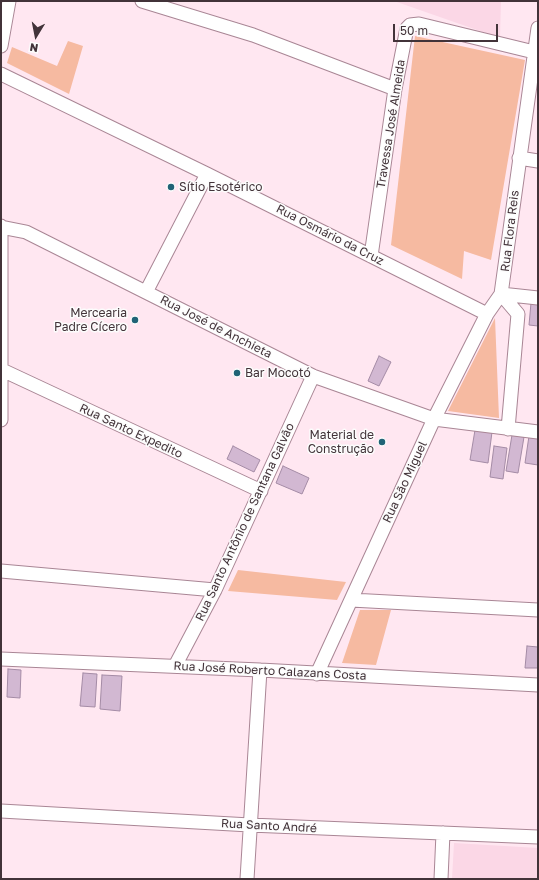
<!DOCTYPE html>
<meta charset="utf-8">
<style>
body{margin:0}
#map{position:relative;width:539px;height:880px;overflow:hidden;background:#ffe7f1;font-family:"Golos Text",sans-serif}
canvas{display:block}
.frame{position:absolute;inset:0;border:2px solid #423339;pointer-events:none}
.north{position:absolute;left:16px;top:16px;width:40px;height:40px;-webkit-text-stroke:3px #fcfcfc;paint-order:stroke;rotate:190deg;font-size:11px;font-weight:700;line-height:16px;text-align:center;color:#423339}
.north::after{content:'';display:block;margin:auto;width:14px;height:18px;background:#423339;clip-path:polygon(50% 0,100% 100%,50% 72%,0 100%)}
.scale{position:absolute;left:393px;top:24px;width:105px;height:18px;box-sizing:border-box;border:2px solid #423339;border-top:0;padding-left:5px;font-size:12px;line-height:14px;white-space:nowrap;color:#423339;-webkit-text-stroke:3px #fcfcfc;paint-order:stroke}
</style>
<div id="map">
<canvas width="539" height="880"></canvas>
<div class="frame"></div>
<div class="north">N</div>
<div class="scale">50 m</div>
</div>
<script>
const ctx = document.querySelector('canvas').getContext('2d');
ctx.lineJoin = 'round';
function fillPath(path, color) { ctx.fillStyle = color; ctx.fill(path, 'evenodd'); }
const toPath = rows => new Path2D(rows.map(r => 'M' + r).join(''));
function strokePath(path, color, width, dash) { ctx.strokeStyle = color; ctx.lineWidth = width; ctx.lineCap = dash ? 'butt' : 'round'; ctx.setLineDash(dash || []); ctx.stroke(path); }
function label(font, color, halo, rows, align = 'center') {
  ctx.font = font + ' "Golos Text",sans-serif'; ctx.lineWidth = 3; ctx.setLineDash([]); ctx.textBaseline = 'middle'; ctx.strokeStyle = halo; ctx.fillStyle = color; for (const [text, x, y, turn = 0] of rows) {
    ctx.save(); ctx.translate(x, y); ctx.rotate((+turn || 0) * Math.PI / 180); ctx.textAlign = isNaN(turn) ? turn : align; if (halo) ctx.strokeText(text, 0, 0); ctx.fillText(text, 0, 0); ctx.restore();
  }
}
const built = toPath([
 [394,1,501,1,500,38],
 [454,843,538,848,538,879,452,879]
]);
const green = toPath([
 [415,36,525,60,491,260,464,251,462,279,391,245],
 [68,41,83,46,69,94,7,63,12,47,57,66],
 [495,318,499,418,448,411],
 [238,570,346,582,337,600,228,591],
 [360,610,391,610,376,665,342,663]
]);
const building = toPath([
 [531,303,538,304,538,326,529,325,531,303],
 [379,356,391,362,379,386,368,381,379,356],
 [475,430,492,432,488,463,470,460,475,430],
 [512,435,524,437,518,473,506,471,512,435],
 [529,436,538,437,538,465,525,463,529,436],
 [233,446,260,460,254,472,227,459,233,446],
 [494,446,507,448,503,479,490,477,494,446],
 [283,466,309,478,302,494,276,483,283,466],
 [527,646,538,647,538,668,525,668,527,646],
 [8,669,21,670,20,698,7,697,8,669],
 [83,673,97,674,95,707,80,706,83,673],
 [102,675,122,676,120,711,100,709,102,675]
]);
const street = toPath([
 [142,1,253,35,395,89],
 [1,46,9,1],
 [1,74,207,174,487,314],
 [519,158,538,161],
 [1,226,1,420],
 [1,227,26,232,313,376,434,419,538,432],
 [371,256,395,89,407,28,410,25,419,24,534,52],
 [146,292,207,174],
 [501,294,518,314,508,429],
 [501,294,538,298],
 [2,370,261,491],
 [1,571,215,590],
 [351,600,538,610],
 [1,659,260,670,538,685],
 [175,666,215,590,313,376],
 [317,674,434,419,487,314,501,294,538,28],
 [1,811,250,825,538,837],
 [247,879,260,670],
 [441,879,443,833]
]);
const markers = [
 [171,187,4,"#206376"],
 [135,320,4,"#206376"],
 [237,373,4,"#206376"],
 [382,442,4,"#206376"]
];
const streetNames = [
 ["Travessa José Almeida",391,124,-81],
 ["Rua Flora Reis",510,231,-83],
 ["Rua Osmário da Cruz",330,235,27],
 ["Rua José de Anchieta",216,327,27],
 ["Rua Santo Expedito",131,431,25],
 ["Rua São Miguel",405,482,-65],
 ["Rua Santo Antônio de Santana Galvão",245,522,-65],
 ["Rua José Roberto Calazans Costa",270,671,3],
 ["Rua Santo André",269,826,3]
];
const poiNames = [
 ["Sítio Esotérico",179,187],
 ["Mercearia",127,313,"right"],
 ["Padre Cícero",127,327,"right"],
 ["Bar Mocotó",245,373],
 ["Material de",374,435,"right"],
 ["Construção",374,449,"right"]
];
fillPath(built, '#fbd7e6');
fillPath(green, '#f6baa1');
fillPath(building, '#d2b8d2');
strokePath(building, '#a48ba5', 1);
strokePath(street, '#a98695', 15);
strokePath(street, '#fff', 13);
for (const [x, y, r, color] of markers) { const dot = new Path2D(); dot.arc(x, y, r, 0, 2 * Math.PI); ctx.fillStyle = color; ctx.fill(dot); strokePath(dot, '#fcfcfc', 1.5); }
label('12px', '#423339', '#fcfcfc', streetNames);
label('12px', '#423339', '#fcfcfc', poiNames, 'left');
</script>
